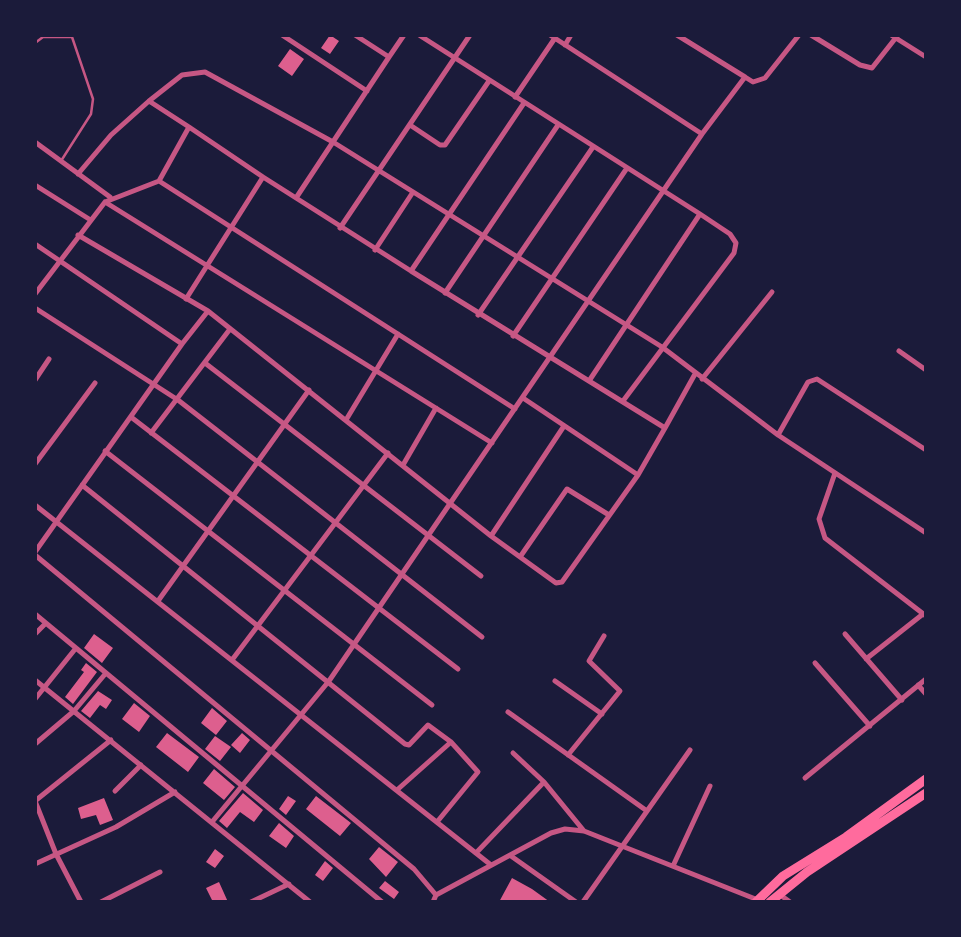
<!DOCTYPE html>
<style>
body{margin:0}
#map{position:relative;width:961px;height:937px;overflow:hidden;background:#1b1b3a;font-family:"Crimson Pro",serif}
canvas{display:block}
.frame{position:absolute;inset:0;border:37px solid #1b1b3a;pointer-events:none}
</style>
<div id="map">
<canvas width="961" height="937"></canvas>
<div class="frame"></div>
</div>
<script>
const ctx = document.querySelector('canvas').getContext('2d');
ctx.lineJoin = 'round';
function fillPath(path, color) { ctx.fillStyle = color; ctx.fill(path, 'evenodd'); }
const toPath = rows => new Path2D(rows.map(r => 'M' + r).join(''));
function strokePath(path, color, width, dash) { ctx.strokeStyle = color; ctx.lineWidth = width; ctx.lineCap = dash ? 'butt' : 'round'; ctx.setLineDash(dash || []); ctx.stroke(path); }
const building = toPath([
 [330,35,339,41,330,54,321,48],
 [290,49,304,59,292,76,278,66],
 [94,634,113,648,102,663,84,648],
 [86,663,97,672,73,704,65,697,84,672,81,670],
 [98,691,112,700,106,709,100,705,90,718,81,711],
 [134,703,150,716,139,732,122,719],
 [212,708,227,721,216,735,201,723],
 [167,733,199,757,188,772,156,747],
 [242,733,250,740,240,753,231,745],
 [215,736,231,747,220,761,205,749],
 [214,769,235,787,224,800,203,783],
 [243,793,263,810,254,822,240,812,227,828,219,821],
 [288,796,296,801,286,815,279,809],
 [316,796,351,823,340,836,306,809],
 [104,798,113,820,100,825,96,815,81,819,78,808],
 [279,823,294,836,286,848,269,836],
 [379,847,398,862,386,877,369,859],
 [215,849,224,856,215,868,206,862],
 [325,861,333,868,323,881,315,875],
 [512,878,532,889,550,902,499,902],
 [385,881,399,892,394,899,379,888],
 [219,882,228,902,213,902,206,888]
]);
const service = toPath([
 [35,43,43,37,72,37,93,99,91,114,61,161]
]);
const minor = toPath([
 [282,35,367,91],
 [419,35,700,214,730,234,736,243,734,253,623,401],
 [550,35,702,134],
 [677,35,745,77],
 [811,35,860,65,872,68,898,35],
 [891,35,926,57],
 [565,45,571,35],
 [389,57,404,35],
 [515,97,555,38],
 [524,103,411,271,665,428,695,374],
 [410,125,440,145,445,145,489,81],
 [189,127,263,177],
 [35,142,110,197],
 [78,174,111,135,149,101],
 [159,181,515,409],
 [35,185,89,219],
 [296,198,389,57,355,35],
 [105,202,492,443],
 [340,228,470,35],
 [78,235,208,311,491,536,564,426],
 [35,244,182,344,35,552],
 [375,250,413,192],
 [445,293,558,125],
 [35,294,105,202,159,181,189,127,149,101,182,75,205,72,333,142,662,347,778,435,926,533],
 [186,299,263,177,411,271],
 [35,308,178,400,482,637],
 [478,315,593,147],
 [513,336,627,168],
 [182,344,208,311],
 [899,351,926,370],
 [205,363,481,576],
 [702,379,772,292],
 [35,380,49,359],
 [589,381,700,214],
 [523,398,638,475],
 [131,417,458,669],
 [346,420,398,334],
 [151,433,230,329],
 [778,435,808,382,817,379,926,450],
 [105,451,432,705],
 [35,464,95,383],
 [403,465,436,408],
 [835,473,819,519,825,538,926,616],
 [82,485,405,744,409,745,428,725,451,742,478,772,437,822],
 [35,505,491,865],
 [491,536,556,583,562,582,638,475,665,428],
 [35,555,414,869,436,895],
 [520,557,567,489,609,515],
 [158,601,309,390],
 [35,614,382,902],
 [35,634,46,623],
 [845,634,902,700],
 [866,659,923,614],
 [232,660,388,453],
 [815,663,870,726],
 [35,680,310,902],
 [555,681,602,714],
 [918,685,926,694],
 [35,699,76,648],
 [508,712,647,811],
 [35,744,74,711,106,673],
 [513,753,544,782,584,831],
 [568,755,620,691,589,661,604,636],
 [805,778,926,679],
 [397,790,451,742],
 [115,791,141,765],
 [35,801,56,854,81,902],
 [35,801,111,740],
 [212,822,329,681,702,134,745,77,753,82,765,78,799,35],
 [476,853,544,782],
 [511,856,576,902],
 [35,864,116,827,175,792],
 [673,866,710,786],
 [779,894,790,902],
 [101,902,160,872],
 [251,902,289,884],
 [433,902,436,895,551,833,565,829,584,831,758,900],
 [583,902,690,750]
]);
const trunk = toPath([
 [756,902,783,876,846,837,926,779],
 [770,902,807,872,926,793]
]);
fillPath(building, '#dd5f8e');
strokePath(service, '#c65784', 2.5);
strokePath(minor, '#c65784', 5);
strokePath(trunk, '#ff6b9d', 9);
</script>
